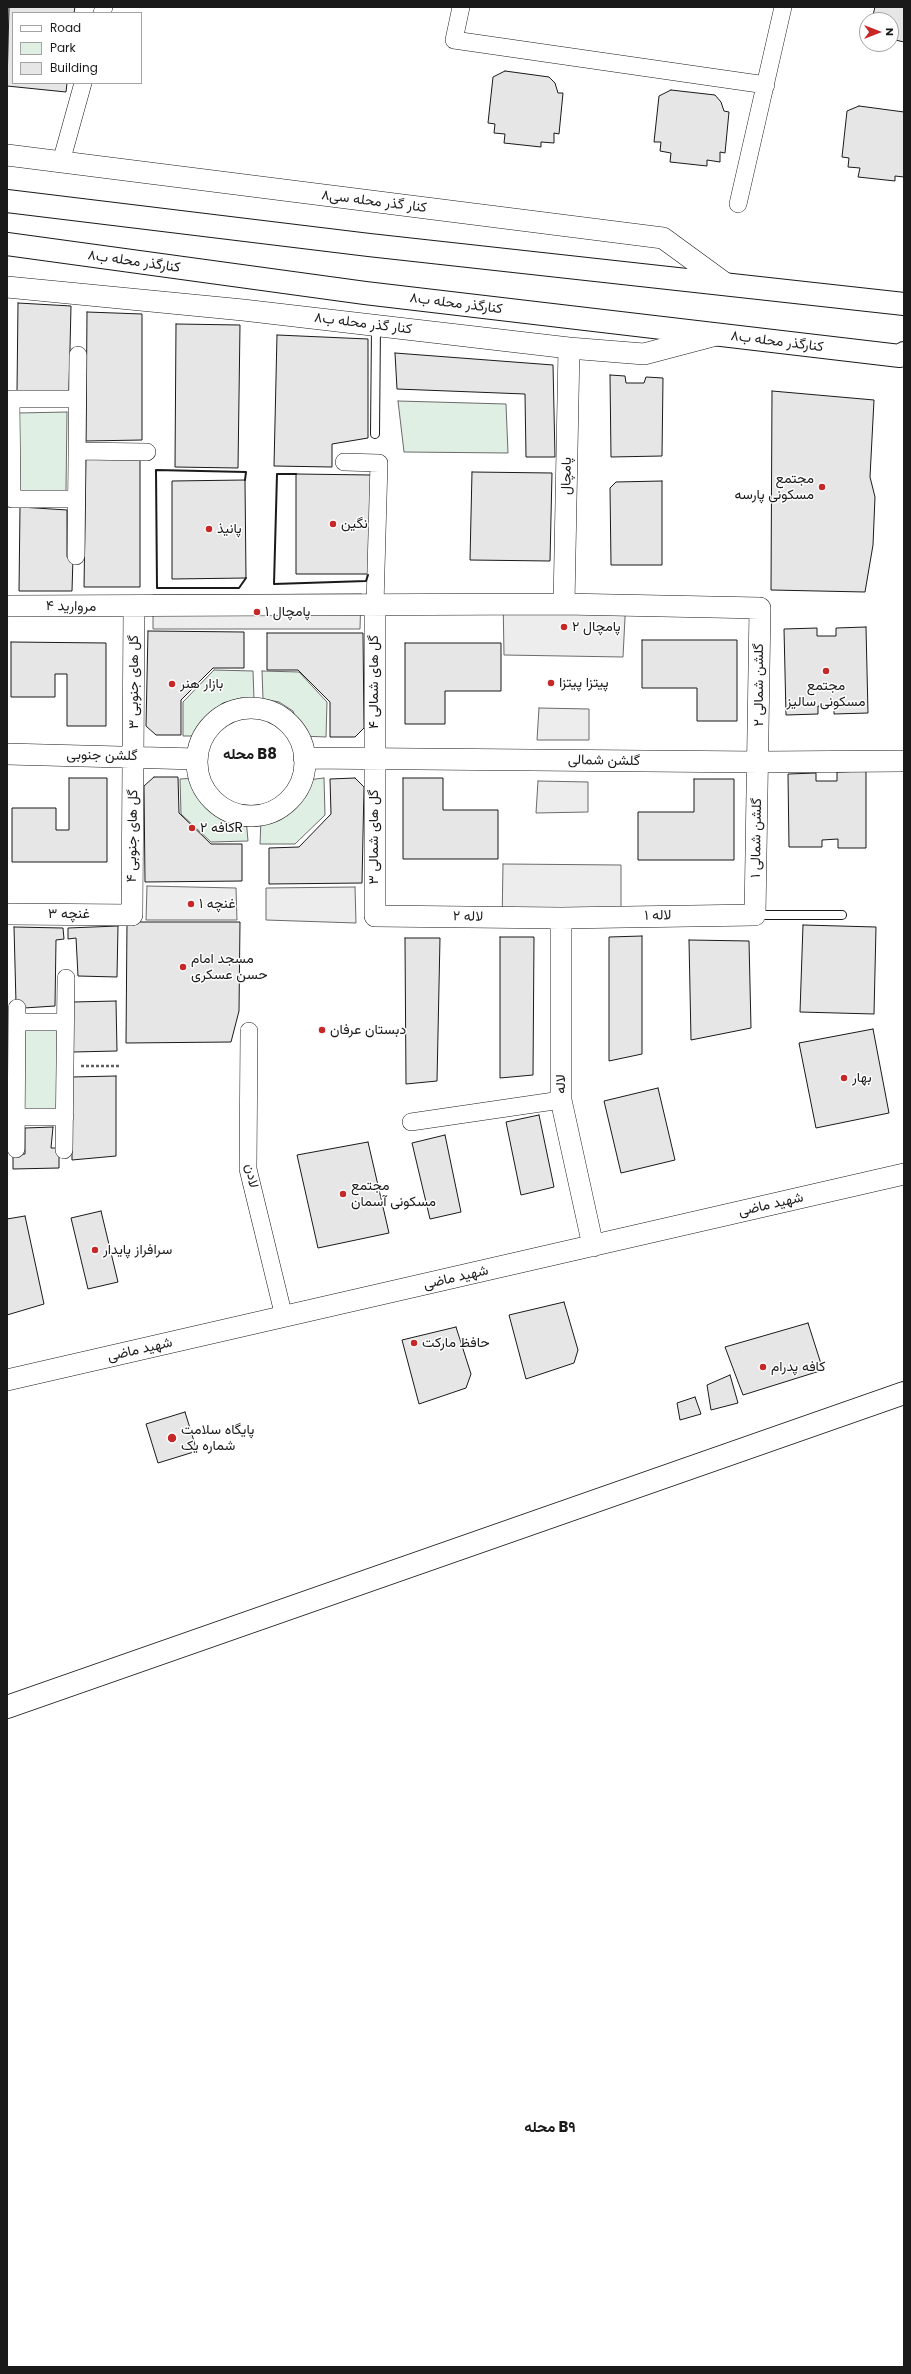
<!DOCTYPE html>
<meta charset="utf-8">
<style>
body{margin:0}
#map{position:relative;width:911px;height:2374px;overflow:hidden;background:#fff;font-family:Poppins,sans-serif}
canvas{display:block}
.frame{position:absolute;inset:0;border:8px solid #1a1a1a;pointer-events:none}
.legend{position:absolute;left:12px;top:12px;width:130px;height:72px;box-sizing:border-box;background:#fff;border:1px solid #a3a3a3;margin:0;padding:5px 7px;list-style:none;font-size:12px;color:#1a1a1a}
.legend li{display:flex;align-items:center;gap:8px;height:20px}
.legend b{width:20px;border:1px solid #a3a3a3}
.north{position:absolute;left:859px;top:12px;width:40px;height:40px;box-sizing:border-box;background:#fff;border:1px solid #a3a3a3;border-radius:50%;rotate:90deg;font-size:11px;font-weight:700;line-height:16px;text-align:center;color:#1a1a1a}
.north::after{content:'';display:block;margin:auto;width:14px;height:18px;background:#c62828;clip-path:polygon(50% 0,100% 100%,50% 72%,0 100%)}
</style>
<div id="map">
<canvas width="911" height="2374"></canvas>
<div class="frame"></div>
<ul class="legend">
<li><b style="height:5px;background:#fff"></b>Road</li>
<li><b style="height:11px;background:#e0efe3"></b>Park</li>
<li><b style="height:11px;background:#e6e6e6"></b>Building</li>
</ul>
<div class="north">N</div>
</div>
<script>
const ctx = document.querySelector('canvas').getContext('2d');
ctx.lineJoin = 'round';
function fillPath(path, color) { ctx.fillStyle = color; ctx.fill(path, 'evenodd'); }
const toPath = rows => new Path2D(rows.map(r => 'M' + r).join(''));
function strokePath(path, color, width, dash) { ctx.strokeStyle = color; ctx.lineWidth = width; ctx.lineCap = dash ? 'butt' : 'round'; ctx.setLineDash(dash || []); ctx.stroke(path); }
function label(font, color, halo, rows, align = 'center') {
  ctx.font = font + ' Poppins,Vazirmatn,sans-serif'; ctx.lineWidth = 3; ctx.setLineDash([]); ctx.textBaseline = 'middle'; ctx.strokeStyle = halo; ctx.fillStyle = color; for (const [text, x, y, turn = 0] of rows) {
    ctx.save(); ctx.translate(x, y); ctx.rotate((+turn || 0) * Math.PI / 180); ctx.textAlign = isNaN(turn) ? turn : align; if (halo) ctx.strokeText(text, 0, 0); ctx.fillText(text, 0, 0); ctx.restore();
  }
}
const green = toPath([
 [398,401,506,404,508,453,404,452,398,401],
 [67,412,66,491,19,491,19,413,67,412],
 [214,670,253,671,254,699,241,698,223,703,209,713,199,736,183,736,183,702,214,670],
 [262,671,299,672,327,702,326,737,301,736,293,711,279,702,263,699,262,671],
 [195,778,200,791,213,804,229,814,246,818,248,841,211,842,181,814,180,779,195,778],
 [324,778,325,815,295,844,260,844,261,819,286,810,299,797,307,780,324,778],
 [20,1028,62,1028,62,1113,20,1114,20,1028]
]);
const parking = toPath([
 [361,594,360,629,153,629,153,595,361,594],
 [503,597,626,598,623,657,504,655,503,597],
 [539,708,589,709,589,740,537,740,539,708],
 [538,781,588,782,588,812,536,813,538,781],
 [503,864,621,865,621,923,502,924,503,864],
 [147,886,236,888,237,920,146,920,147,886],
 [355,887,356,923,266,920,266,888,355,887]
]);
const building = toPath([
 [9,7,75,7,74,13,13,13,13,83,67,83,66,92,7,86,9,7],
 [875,7,904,7,904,42,891,39,891,20,879,20,880,17,873,15,875,7],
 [505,71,549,77,555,83,558,93,563,93,559,134,554,133,554,143,541,142,541,147,504,143,505,134,494,133,495,124,488,123,493,77,505,71],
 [671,90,715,95,721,102,724,111,729,112,725,153,720,152,720,162,707,160,707,166,670,162,671,153,660,151,661,142,654,142,659,96,671,90],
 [859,106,904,112,904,177,895,176,895,181,858,177,860,168,848,167,849,158,842,157,847,111,859,106],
 [18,303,71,306,69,391,17,391,18,303],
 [87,312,142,314,142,440,86,441,87,312],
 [176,324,240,325,238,468,175,467,176,324],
 [277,335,368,339,368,438,332,444,332,467,274,466,277,335],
 [395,353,553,365,555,457,526,457,525,394,397,389,395,353],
 [610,375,625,376,626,383,644,383,646,377,663,378,662,456,611,457,610,375],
 [772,391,874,400,870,477,875,497,873,545,865,592,771,590,772,391],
 [86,458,140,460,140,587,84,587,86,458],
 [472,472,552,473,550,561,470,560,472,472],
 [296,474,372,475,368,574,296,574,296,474],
 [245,480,246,578,172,579,172,481,245,480],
 [662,481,662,565,611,565,610,488,616,482,662,481],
 [20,507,67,510,67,557,73,557,72,591,19,591,20,507],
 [866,627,868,713,834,714,834,706,818,706,818,714,786,715,784,629,817,628,817,636,836,636,836,628,866,627],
 [148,631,244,632,244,668,213,668,181,700,181,735,156,735,146,726,148,631],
 [267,633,363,633,364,728,355,737,330,737,330,702,298,670,267,670,267,633],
 [642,640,737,640,737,721,697,721,697,688,642,688,642,640],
 [11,642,106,643,106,726,67,726,67,674,55,674,55,697,11,697,11,642],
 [405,643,501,643,501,691,445,691,445,724,405,724,405,643],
 [866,771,866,848,838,848,838,839,822,840,822,847,789,847,788,774,816,773,816,781,837,781,837,772,866,771],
 [154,777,178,777,179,813,211,844,242,844,242,881,145,882,144,786,154,777],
 [69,778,107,778,107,862,12,862,12,808,56,808,56,830,69,830,69,778],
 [355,778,364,787,362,883,269,884,269,848,299,847,331,814,330,779,355,778],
 [403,778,443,778,443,810,498,810,498,859,403,859,403,778],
 [694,779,734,779,734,860,638,860,638,812,694,812,694,779],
 [127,922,240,922,239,1011,231,1042,126,1043,127,922],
 [803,925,876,927,874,1014,800,1012,803,925],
 [118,926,117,977,78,976,76,938,68,939,68,928,118,926],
 [14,927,63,928,64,939,56,940,55,1006,24,1008,16,1003,14,927],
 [642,936,642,1054,609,1061,609,937,642,936],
 [500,937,534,937,533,1075,500,1078,500,937],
 [405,938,440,938,437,1081,406,1084,405,938],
 [689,940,749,941,751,1028,691,1040,689,940],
 [116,1001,117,1051,73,1052,73,1002,116,1001],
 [873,1029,889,1113,816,1128,799,1043,873,1029],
 [116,1076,116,1156,72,1160,72,1077,116,1076],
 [658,1088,675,1160,621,1173,604,1101,658,1088],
 [539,1115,554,1187,521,1195,506,1122,539,1115],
 [53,1127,51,1148,59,1148,59,1168,13,1169,13,1155,25,1154,25,1128,53,1127],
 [445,1135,461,1212,430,1219,412,1143,445,1135],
 [368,1142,389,1233,318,1248,297,1155,368,1142],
 [101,1211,118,1282,88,1289,71,1218,101,1211],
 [25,1216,44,1304,7,1315,7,1219,25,1216],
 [564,1302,578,1350,574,1363,526,1379,509,1315,564,1302],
 [808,1323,823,1370,743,1395,725,1347,808,1323],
 [456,1327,471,1374,466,1388,419,1404,402,1340,456,1327],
 [730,1375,738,1403,711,1410,707,1385,730,1375],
 [695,1397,701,1414,680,1420,677,1403,695,1397],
 [185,1412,197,1451,158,1463,146,1424,185,1412]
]);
const path = toPath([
 [81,1066,119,1066]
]);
const service = toPath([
 [375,434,376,326],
 [756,915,842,915]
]);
const minor = toPath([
 [461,7,454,40,766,85],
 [102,13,104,7],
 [61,162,83,83],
 [738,204,783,7],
 [77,451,147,452],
 [344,462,379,463,375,605],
 [76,499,12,499,11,399,77,399],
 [76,556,78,355],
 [17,1022,65,1022],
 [249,1031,248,1169,284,1317],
 [16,1117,65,1117],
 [411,1122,561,1100],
 [16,1149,17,1008],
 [64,1150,66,978]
]);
const tertiary = toPath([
 [7,155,663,238,726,284],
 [7,287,243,310,569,348,644,354,716,335],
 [564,604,569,348],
 [7,606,564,604,760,608,755,915,561,918,375,916,375,605],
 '197 762a54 54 0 1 1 108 0a54 54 0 1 1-108 0Z',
 [7,754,197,759],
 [304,758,759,762,904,761],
 [7,914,132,915,134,607],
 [561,918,561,1100,593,1246],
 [7,1380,904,1174]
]);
const secondary = toPath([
 [7,201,369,245,904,304],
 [7,244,365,293,900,356,904,353],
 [7,1707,904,1393]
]);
const wall = toPath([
 [296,474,277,474,274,584,366,581,368,575],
 [245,480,246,472,156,470,157,588,239,588,246,578]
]);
const markers = [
 [822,487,4,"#c62828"],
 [333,524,4,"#c62828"],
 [209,529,4,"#c62828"],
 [257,612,4,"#c62828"],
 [564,627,4,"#c62828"],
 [826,671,4,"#c62828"],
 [551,683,4,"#c62828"],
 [172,684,4,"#c62828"],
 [192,828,4,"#c62828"],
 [191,904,4,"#c62828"],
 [183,967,4,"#c62828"],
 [322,1030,4,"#c62828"],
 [844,1078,4,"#c62828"],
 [343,1194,4,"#c62828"],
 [95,1250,4,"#c62828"],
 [414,1343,4,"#c62828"],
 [763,1367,4,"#c62828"],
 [172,1438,5,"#c62828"]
];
const streetNames = [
 ["کنار گذر محله سی۸",374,202,7],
 ["کنارگذر محله ب۸",134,262,8],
 ["کنارگذر محله ب۸",456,304,7],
 ["کنار گذر محله ب۸",363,324,7],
 ["کنارگذر محله ب۸",777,342,7],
 ["پامچال",567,476,-89],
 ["مروارید ۴",71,607,1],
 ["گل های جنوبی ۳",134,682,-90],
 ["گل های شمالی ۴",374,682,-90],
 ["گلشن شمالی ۲",759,685,-90],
 ["گلشن جنوبی",102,756,1],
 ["گلشن شمالی",604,761,1],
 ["گل های جنوبی ۴",133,836,-89],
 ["گل های شمالی ۳",374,837,-90],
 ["گلشن شمالی ۱",757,838,-89],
 ["غنچه ۳",69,914],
 ["لاله ۱",658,916,-1],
 ["لاله ۲",468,917,1],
 ["لاله",561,1084,-90],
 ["لادن",251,1176,81],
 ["شهید ماضی",771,1205,-13],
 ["شهید ماضی",456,1278,-13],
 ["شهید ماضی",140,1350,-13]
];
const poiNames = [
 ["مجتمع",814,479,"right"],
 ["مسکونی پارسه",814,495,"right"],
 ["نگین",341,524],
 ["پانیذ",217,529],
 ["پامچال ۱",265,612],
 ["پامچال ۲",572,627],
 ["پیتزا پیتزا",559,683],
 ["بازار هنر",180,684],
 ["مجتمع",826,686,"center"],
 ["مسکونی سالیز",826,702,"center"],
 ["کافه ۲R",200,828],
 ["غنچه ۱",199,904],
 ["مسجد امام",191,959],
 ["حسن عسکری",191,975],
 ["دبستان عرفان",330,1030],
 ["بهار",852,1078],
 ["مجتمع",351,1186],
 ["مسکونی آسمان",351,1202],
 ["سرافراز پایدار",103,1250],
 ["حافظ مارکت",422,1343],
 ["کافه پدرام",771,1367],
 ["پایگاه سلامت",181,1430],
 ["شماره یک",181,1446]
];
const neighbourhoodNames = [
 ["محله B8",250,755],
 ["محله B۹",550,2128]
];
fillPath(green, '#e0efe3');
strokePath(green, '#6a6a6a', 1);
fillPath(parking, '#ededed');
strokePath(parking, '#6a6a6a', 1);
fillPath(building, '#e6e6e6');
strokePath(building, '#1a1a1a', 1);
strokePath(service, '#1a1a1a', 10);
strokePath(minor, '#1a1a1a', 18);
strokePath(tertiary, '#1a1a1a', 22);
strokePath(secondary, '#1a1a1a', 24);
strokePath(path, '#5f5f5f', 2.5, [3, 2]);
strokePath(service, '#fff', 8);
strokePath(minor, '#fff', 17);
strokePath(tertiary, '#fff', 21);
strokePath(secondary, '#fff', 22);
strokePath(wall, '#1a1a1a', 2);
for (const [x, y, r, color] of markers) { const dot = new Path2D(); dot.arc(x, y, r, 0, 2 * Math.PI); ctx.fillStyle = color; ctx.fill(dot); strokePath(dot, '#fff', 1.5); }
label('14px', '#1a1a1a', '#fff', streetNames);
label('14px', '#1a1a1a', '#fff', poiNames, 'left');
label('bold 15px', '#1a1a1a', '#fff', neighbourhoodNames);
</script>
